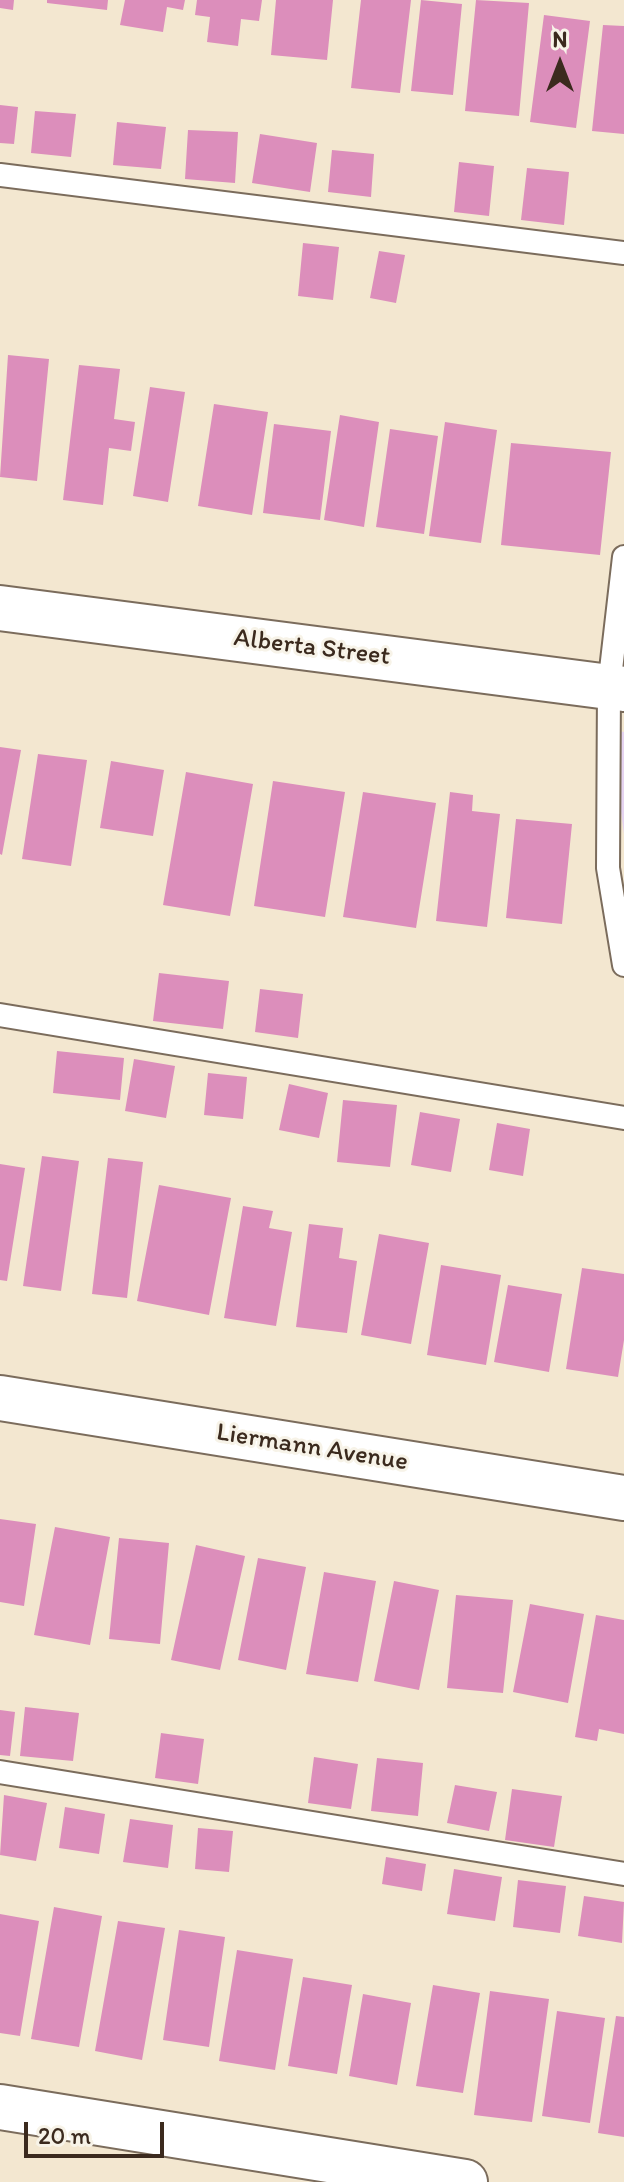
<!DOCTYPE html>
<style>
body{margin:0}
#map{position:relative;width:624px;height:2182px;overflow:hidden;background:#f3e7d0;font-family:Itim,sans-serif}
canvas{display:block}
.north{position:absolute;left:520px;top:24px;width:80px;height:80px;-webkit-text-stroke:6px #f7f3e8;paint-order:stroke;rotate:0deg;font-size:22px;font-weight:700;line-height:32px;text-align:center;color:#3b2a1e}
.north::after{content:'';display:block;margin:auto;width:28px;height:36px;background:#3b2a1e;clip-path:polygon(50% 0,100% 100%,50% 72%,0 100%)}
.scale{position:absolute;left:24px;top:2122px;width:140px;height:36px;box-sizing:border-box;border:4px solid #3b2a1e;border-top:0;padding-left:10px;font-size:24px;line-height:28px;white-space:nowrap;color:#3b2a1e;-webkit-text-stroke:6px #f7f3e8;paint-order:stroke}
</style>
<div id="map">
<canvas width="624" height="2182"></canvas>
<div class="north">N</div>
<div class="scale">20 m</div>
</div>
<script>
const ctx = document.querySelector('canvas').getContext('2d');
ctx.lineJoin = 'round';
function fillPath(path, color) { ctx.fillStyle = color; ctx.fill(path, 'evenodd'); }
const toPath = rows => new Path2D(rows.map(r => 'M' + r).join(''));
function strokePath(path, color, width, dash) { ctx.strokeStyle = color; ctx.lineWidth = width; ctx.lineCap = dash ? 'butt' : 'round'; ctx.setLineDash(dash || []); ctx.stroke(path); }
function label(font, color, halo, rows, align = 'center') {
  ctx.font = font + ' Itim,sans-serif'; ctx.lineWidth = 6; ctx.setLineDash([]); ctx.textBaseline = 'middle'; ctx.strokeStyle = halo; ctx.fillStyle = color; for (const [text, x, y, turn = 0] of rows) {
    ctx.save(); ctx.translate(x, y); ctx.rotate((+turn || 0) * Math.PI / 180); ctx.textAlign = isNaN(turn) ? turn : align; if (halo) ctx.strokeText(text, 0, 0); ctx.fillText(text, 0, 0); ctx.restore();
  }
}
const built = toPath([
 [617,731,624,732,624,834,617,782]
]);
const building = toPath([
 [0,0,14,0,13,10,0,8],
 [47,0,108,0,107,10,47,3],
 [125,0,185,0,183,10,167,7,163,32,120,25],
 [197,0,262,0,259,21,241,19,238,46,207,42,210,17,195,15],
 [276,0,333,0,327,60,271,55],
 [361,0,411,0,400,93,351,88],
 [421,0,462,4,453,95,411,91],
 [476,0,529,3,519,116,465,111],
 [544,15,590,21,576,128,530,122],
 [603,25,624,26,624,134,592,131],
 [0,105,18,107,14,144,0,143],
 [35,111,76,114,71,157,31,153],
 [117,122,166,127,161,169,113,165],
 [188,130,238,132,235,183,185,179],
 [260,134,317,143,310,192,252,183],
 [332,150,374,154,371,197,328,192],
 [459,162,494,166,489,216,454,212],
 [527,168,569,172,564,225,521,220],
 [303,243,339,247,333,300,298,296],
 [379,251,405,255,396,303,370,298],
 [8,355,49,359,37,481,0,477],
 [79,365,120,369,114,419,135,422,131,451,109,448,103,505,63,500],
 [150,387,185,392,168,502,133,496],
 [214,404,268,412,252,515,198,506],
 [340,415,379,422,364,527,324,520],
 [445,422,497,430,481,543,429,536],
 [274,424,331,431,320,520,263,513],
 [390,429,438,436,424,534,376,527],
 [511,443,611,452,600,555,501,545],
 [0,747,21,750,2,855,0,854],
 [38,754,87,760,71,866,22,859],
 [111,761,164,770,153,836,100,828],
 [186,772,253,784,230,916,163,905],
 [273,781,345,792,325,917,254,906],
 [363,792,436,803,416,928,343,917],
 [450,792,473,795,472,811,500,814,487,927,436,921],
 [516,819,572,824,562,924,506,918],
 [159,973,229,981,223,1029,153,1021],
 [260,989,303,994,298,1038,255,1032],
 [57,1051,124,1058,120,1100,53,1093],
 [134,1059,175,1066,166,1118,125,1111],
 [208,1073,247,1077,243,1119,204,1115],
 [289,1084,328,1093,319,1138,279,1130],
 [343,1100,397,1105,390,1167,337,1162],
 [420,1112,460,1119,451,1172,411,1165],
 [497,1123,530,1129,523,1176,489,1170],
 [42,1156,79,1161,61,1291,23,1286],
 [108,1158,143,1162,127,1298,92,1294],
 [0,1164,25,1168,7,1281,0,1280],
 [159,1185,231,1198,209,1315,137,1301],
 [243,1206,273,1211,269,1228,292,1232,276,1326,224,1318],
 [309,1224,343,1228,339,1258,357,1261,347,1333,296,1327],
 [379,1234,429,1243,411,1344,361,1335],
 [441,1265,501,1275,486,1365,427,1355],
 [582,1268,624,1274,624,1340,618,1377,566,1369],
 [508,1285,562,1294,549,1372,494,1362],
 [0,1519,36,1524,24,1606,0,1602],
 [55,1527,110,1537,90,1645,34,1635],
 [119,1538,169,1543,160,1644,109,1639],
 [196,1545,245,1556,220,1670,171,1660],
 [258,1558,306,1567,286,1670,238,1660],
 [324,1572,376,1581,358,1682,306,1674],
 [394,1581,439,1590,419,1690,374,1681],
 [456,1595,513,1600,503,1693,447,1688],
 [530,1604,584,1614,568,1703,513,1692],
 [596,1615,624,1620,624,1734,599,1729,597,1741,575,1737],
 [25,1707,79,1713,73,1761,20,1756],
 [0,1710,15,1712,10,1756,0,1755],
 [161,1733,204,1739,198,1784,155,1778],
 [314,1757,358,1764,351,1809,308,1803],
 [377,1758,423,1763,418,1816,371,1811],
 [455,1785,497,1792,489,1831,447,1823],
 [512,1789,562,1796,554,1847,505,1840],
 [4,1795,47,1803,36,1861,0,1855],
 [65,1807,105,1814,99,1854,59,1848],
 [130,1819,173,1825,168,1868,123,1862],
 [198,1828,233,1831,229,1872,195,1869],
 [386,1857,426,1864,422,1891,382,1884],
 [454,1869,502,1877,495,1921,447,1914],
 [518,1880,566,1886,560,1933,513,1927],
 [584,1896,624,1902,622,1943,578,1936],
 [54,1907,102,1916,79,2047,31,2039],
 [0,1914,39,1921,20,2036,0,2033],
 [118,1921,165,1928,142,2060,95,2051],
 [179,1930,225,1937,209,2047,163,2040],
 [237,1950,293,1959,275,2070,219,2061],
 [303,1977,352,1985,337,2074,288,2066],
 [433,1985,480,1993,463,2093,416,2086],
 [490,1991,549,1999,532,2122,474,2115],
 [363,1994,411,2003,397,2085,349,2076],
 [557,2011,605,2018,590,2123,542,2116],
 [616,2016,624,2017,624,2137,598,2133]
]);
const lane = toPath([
 [0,175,624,253],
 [624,557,609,687,608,868,624,965],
 [0,1015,624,1118],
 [0,1772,624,1874]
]);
const street = toPath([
 [0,608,624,689],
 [0,1398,624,1498],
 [0,2107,465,2182]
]);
const streetNames = [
 ["Alberta Street",312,648,7],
 ["Liermann Avenue",312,1448,9]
];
fillPath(built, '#e5d3f0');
fillPath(building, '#dc8ebb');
strokePath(lane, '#7b6c5c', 26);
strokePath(street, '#7b6c5c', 48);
strokePath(lane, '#fff', 22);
strokePath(street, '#fff', 44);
label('26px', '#3b2a1e', '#f7f3e8', streetNames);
</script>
